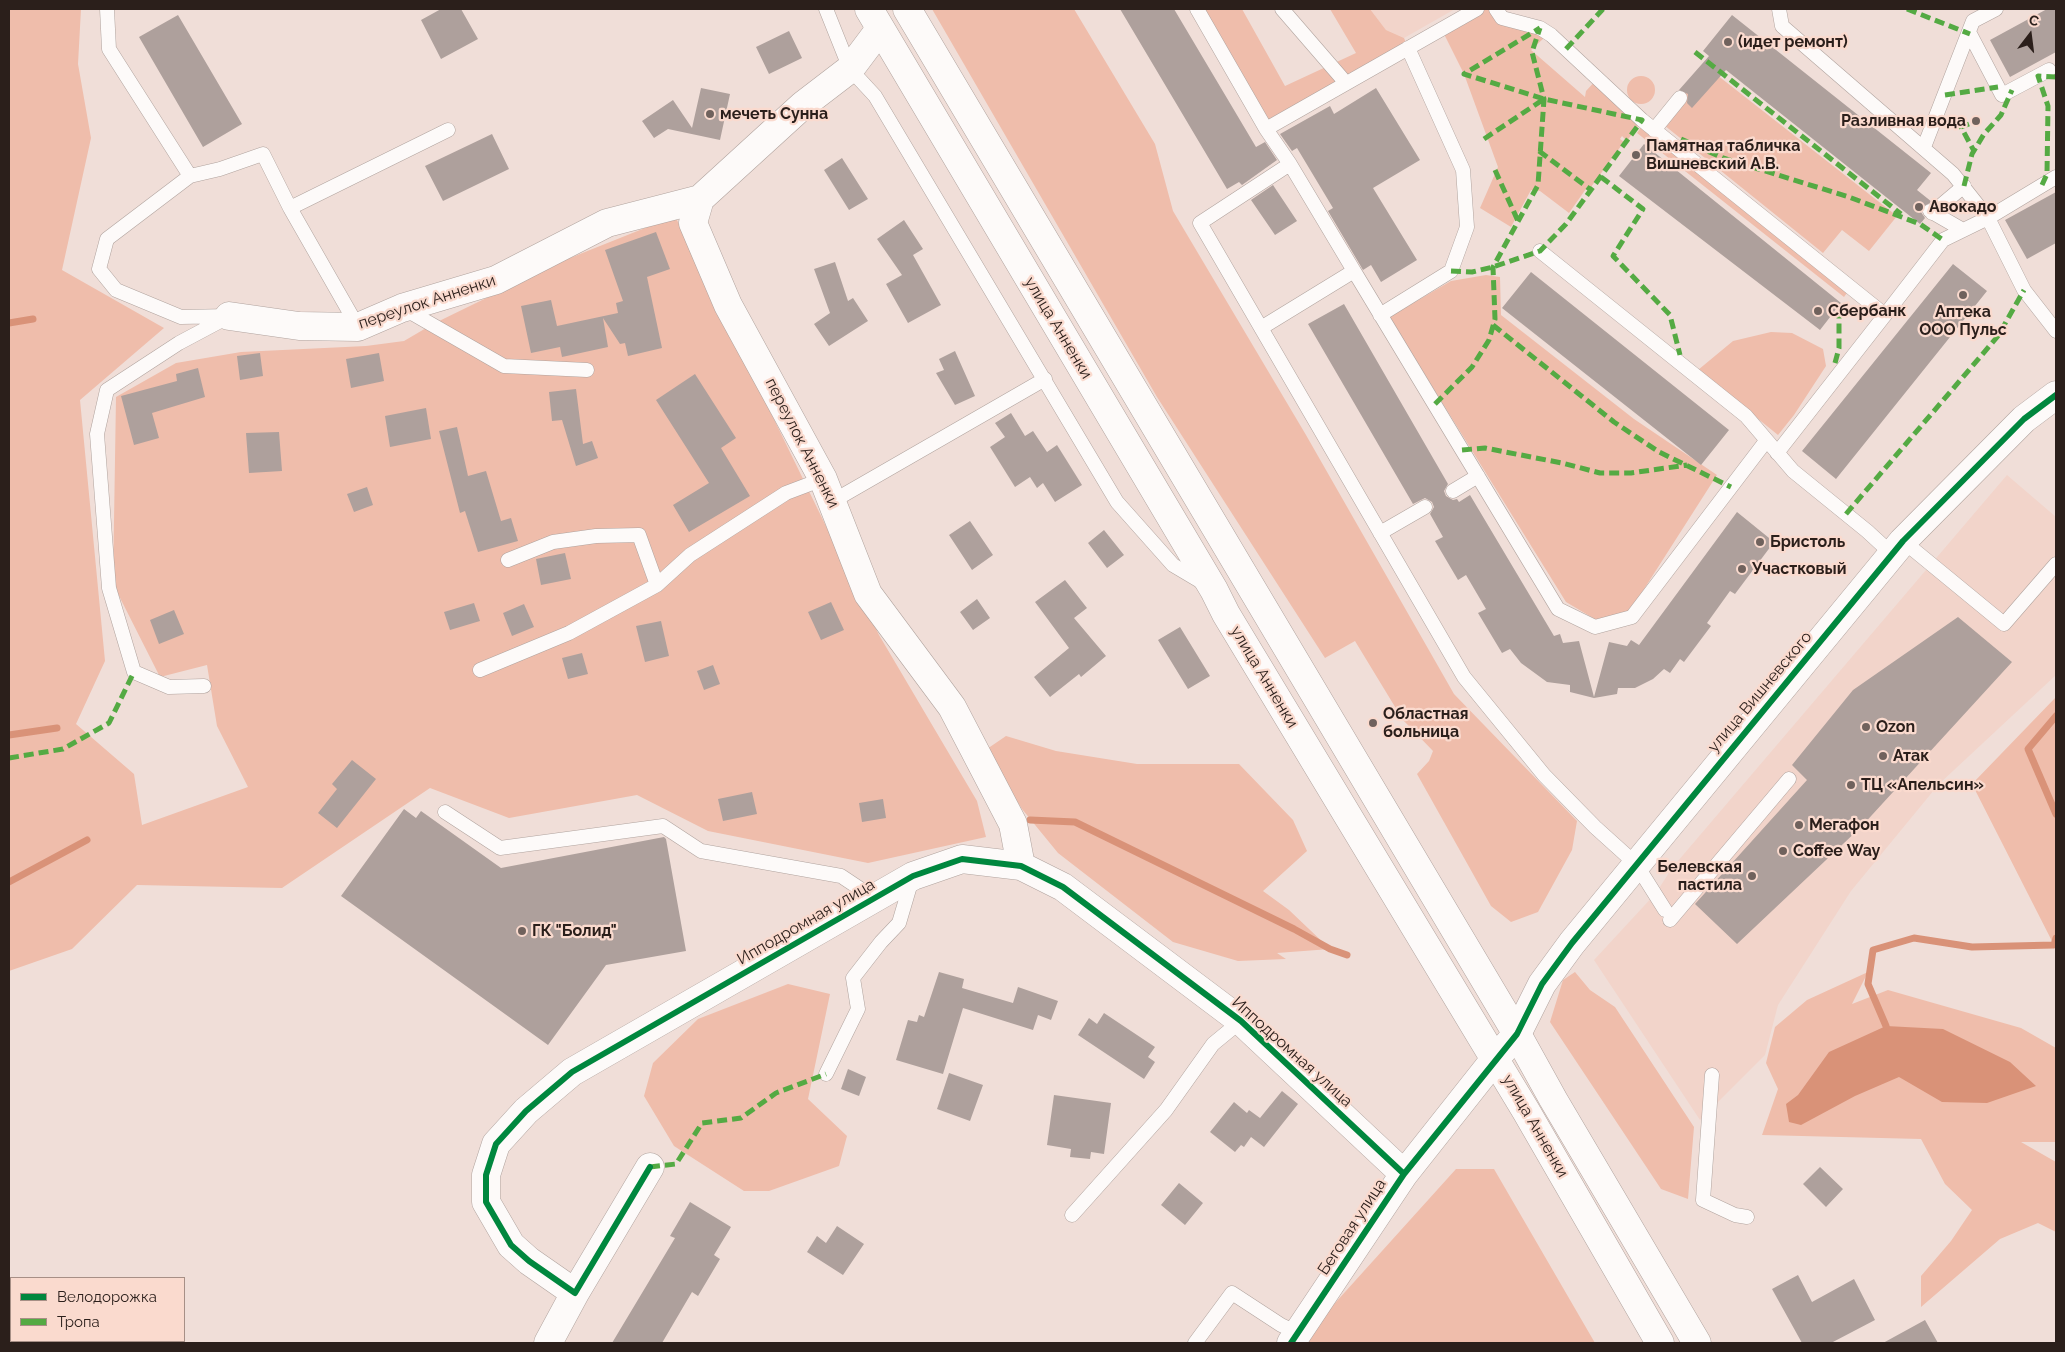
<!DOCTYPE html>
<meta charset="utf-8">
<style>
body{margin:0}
#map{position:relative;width:2065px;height:1352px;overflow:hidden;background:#f0ded8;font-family:Raleway,sans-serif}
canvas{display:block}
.frame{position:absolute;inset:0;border:10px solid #2b1f1b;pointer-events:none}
.legend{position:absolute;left:10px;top:1277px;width:175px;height:65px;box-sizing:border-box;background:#fadace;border:1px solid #a78f86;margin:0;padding:6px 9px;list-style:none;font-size:15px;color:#2b1f1b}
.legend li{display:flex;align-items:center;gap:10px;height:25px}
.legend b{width:25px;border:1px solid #a78f86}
.north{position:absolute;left:2005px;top:10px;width:50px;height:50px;-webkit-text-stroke:4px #fadace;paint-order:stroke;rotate:15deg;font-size:14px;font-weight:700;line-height:20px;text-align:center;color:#2b1f1b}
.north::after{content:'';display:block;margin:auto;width:18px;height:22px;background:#2b1f1b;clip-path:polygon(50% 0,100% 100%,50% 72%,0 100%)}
</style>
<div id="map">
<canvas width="2065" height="1352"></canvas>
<div class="frame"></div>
<ul class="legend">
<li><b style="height:6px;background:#00873e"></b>Велодорожка</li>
<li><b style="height:6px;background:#54aa43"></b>Тропа</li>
</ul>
<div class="north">С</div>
</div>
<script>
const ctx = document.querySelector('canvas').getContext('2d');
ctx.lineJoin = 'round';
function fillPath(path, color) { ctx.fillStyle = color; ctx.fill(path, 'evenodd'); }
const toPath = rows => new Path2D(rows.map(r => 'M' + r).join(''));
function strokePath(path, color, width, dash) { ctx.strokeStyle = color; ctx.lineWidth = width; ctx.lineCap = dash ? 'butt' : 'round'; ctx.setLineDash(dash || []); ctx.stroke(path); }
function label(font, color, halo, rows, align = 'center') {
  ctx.font = font + ' Raleway,sans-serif'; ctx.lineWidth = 4.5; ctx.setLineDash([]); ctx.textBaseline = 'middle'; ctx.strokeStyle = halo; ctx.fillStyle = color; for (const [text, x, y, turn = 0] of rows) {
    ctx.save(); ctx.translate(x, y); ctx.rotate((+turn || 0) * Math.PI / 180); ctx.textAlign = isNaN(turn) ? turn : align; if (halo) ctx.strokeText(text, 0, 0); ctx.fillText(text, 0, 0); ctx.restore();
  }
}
const built = toPath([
 [1370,9,1455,9,1404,38,1386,30],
 [2007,475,2056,517,2056,675,1939,784,1851,891,1778,1005,1765,1055,1700,1120,1594,960,1656,893,1672,868]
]);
const green = toPath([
 [9,9,81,9,78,64,91,138,62,270,164,328,80,400,105,661,76,724,134,774,142,825,248,787,217,726,207,665,160,677,113,584,116,397,176,363,241,352,366,346,404,341,433,324,560,262,675,216,879,635,977,801,986,837,868,863,708,831,637,795,509,818,430,788,282,888,137,885,72,949,9,971],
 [932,9,1074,9,1155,144,1173,211,1306,435,1454,694,1577,821,1572,850,1538,912,1511,922,1491,906,1417,774,1429,761,1433,751,1403,720,1355,641,1325,658,1157,397],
 [1197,9,1242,9,1285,86,1356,53,1330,9,1370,9,1386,30,1404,38,1408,48,1266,129],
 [1482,9,1492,9,1544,38,1531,50,1585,97,1586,91,1598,78,1642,120,1627,141,1622,136,1620,139,1624,142,1591,187,1588,186,1569,213,1540,191,1531,190,1511,227,1480,208,1498,167,1464,74,1443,32],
 [1703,64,1897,216,1869,251,1842,230,1823,253,1659,121],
 '1627 90a14 14 0 1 1 28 0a14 14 0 1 1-28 0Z',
 [1642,126,1849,290,1844,297,1637,133],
 [1486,275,1500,277,1501,315,1634,419,1717,475,1630,611,1598,621,1566,602,1389,317,1451,281],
 [1771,332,1792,333,1823,349,1826,366,1794,415,1778,435,1698,370,1733,341],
 [2056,697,2056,949,1972,784],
 [1006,736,1056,751,1137,764,1239,764,1293,820,1307,851,1263,891,1289,910,1330,949,1277,953,1286,959,1238,961,1173,942,1058,853,1022,809,984,751],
 [1575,972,1590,990,1615,1007,1694,1127,1688,1199,1661,1189,1550,1022,1563,980],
 [1868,972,1852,1004,1888,990,2021,1028,2056,1048,2056,1142,2021,1142,2056,1162,2056,1232,2038,1223,2000,1239,1921,1307,1921,1276,1951,1241,1972,1210,1945,1184,1921,1139,1762,1135,1778,1089,1766,1063,1775,1027,1807,1000],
 [788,984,830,994,808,1099,847,1136,839,1166,769,1191,744,1191,674,1146,644,1096,653,1063,698,1019],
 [1456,1169,1494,1169,1595,1343,1299,1343]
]);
const water = toPath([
 [1886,1026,1943,1029,2010,1062,2036,1086,1987,1103,1942,1102,1899,1077,1855,1096,1801,1125,1789,1122,1786,1104,1798,1095,1829,1052]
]);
const stream = toPath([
 [9,323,33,319],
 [2056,716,2028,749,2056,814],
 [9,735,57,728],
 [1030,820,1075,822,1294,929,1330,949,1347,955],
 [9,882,87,840],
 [1886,1026,1868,984,1873,950,1914,938,1972,947,2054,945,2056,938]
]);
const building = toPath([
 [441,9,461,9,478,39,441,59,421,20],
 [1120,9,1174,9,1256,147,1265,142,1277,160,1242,185,1239,182,1227,189],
 [2047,9,2056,9,2056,52,2010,77,1990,40],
 [178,15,242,124,203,147,139,37],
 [1732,15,1931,173,1917,190,1932,202,1922,207,1921,212,1925,218,1920,224,1726,70,1692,108,1687,103,1688,94,1679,90,1709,56,1703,51],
 [789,31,802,58,769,74,756,47],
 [701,88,730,94,720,140,668,129,654,138,642,121,673,100,692,128],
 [1376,88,1420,160,1373,188,1417,260,1381,282,1371,265,1363,270,1328,211,1333,208,1297,148,1292,151,1280,134,1330,106,1334,114],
 [492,134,509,169,443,201,425,166],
 [1644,144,1841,303,1820,330,1619,176],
 [842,158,868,199,849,210,824,170],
 [1273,185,1297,221,1275,235,1251,200],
 [2056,192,2056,243,2027,259,2005,220],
 [904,220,923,249,913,255,941,305,908,323,886,284,902,275,877,239],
 [656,232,670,269,647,277,662,348,628,356,625,343,620,344,603,318,608,347,562,357,560,347,531,353,521,306,551,300,557,326,618,313,616,303,623,301,605,250],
 [835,262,848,301,853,298,868,321,829,346,814,324,830,313,814,269],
 [1953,264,1987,291,1836,479,1802,451],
 [1531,272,1729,430,1701,465,1502,308],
 [1344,304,1448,484,1444,491,1446,496,1453,500,1457,499,1459,502,1470,495,1554,636,1560,634,1563,643,1579,641,1594,697,1609,642,1627,646,1631,640,1639,645,1737,512,1774,542,1735,594,1730,591,1707,623,1711,626,1684,662,1680,659,1670,673,1664,669,1653,679,1635,688,1618,688,1617,694,1594,698,1570,692,1570,685,1547,682,1521,663,1510,649,1502,653,1478,613,1486,609,1466,575,1458,580,1435,541,1443,537,1430,514,1434,507,1432,502,1425,498,1413,504,1308,324],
 [955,351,975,396,955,405,936,373,944,370,939,359],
 [260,353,263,376,240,380,237,356],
 [379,353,384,381,351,388,346,359],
 [198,368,205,397,152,413,159,438,134,445,121,396,177,381,176,374],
 [695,374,736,438,721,448,750,496,689,532,673,505,709,483,656,400],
 [576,389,583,444,592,441,598,458,576,466,562,420,552,421,549,392],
 [426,408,431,439,390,447,385,416],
 [1011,413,1025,436,1033,431,1047,452,1057,445,1082,485,1055,502,1043,483,1037,488,1030,477,1015,487,990,447,1005,437,995,423],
 [457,427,468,476,486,471,501,521,511,518,518,541,478,552,465,511,460,513,439,431],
 [279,432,282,471,249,473,246,433],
 [367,487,373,505,354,512,347,494],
 [970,521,993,555,972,570,949,535],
 [1104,530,1124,555,1107,568,1088,543],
 [565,553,571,579,541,585,536,559],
 [1065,580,1087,608,1074,618,1106,656,1081,677,1079,674,1050,697,1034,677,1069,648,1035,602],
 [977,599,990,618,973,630,960,612],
 [831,602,844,630,821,640,808,612],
 [474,603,480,621,450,630,444,612],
 [524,604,534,627,512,636,503,613],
 [174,610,184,634,159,644,150,620],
 [1958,617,2012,662,1861,827,1737,944,1695,904,1807,780,1792,765,1853,690],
 [661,621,669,656,645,662,636,626],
 [1180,627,1210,676,1188,689,1158,640],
 [582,653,588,674,568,679,562,658],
 [713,665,720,684,704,690,697,671],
 [352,760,376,779,337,828,318,813,337,789,332,784],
 [752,792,757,814,723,821,718,799],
 [883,799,886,818,862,822,859,803],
 [404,809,416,818,421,811,501,868,664,837,666,839,686,951,606,965,548,1045,341,896],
 [939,972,964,979,962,988,1013,1003,1018,987,1058,1001,1051,1020,1038,1015,1033,1030,963,1008,943,1074,896,1060,908,1020,917,1022,919,1015,924,1017],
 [1104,1013,1155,1047,1148,1057,1155,1062,1144,1079,1078,1035,1089,1018,1097,1024],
 [848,1069,866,1077,859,1096,841,1089],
 [949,1073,983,1085,970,1121,937,1109],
 [1282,1091,1298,1104,1264,1147,1251,1137,1244,1147,1241,1145,1235,1152,1210,1132,1234,1102,1247,1113,1249,1110,1260,1118],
 [1054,1095,1111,1103,1104,1154,1091,1152,1090,1159,1070,1157,1071,1149,1047,1145],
 [1820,1167,1843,1189,1826,1207,1803,1184],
 [1179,1183,1203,1203,1185,1225,1161,1205],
 [690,1202,731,1227,714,1255,720,1259,698,1296,692,1292,662,1343,612,1343,675,1238,670,1236],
 [837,1226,864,1244,843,1275,807,1252,817,1236,826,1243],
 [1798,1275,1812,1302,1854,1279,1875,1320,1831,1343,1802,1343,1772,1289],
 [1925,1320,1938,1343,1883,1343]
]);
const service = toPath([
 [107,9,109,49,190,176],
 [826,9,850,69,875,96,1117,502,1173,565,1205,584],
 [1197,9,1266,129,1290,164,1354,271],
 [1282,9,1346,83],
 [1496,9,1502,18,1540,28,1551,35,1642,120,1885,315,1943,240,1988,218,2056,177],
 [1779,9,1782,26,1953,174,1988,218,2024,290,2056,331],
 [1970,34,2002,95,2049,70],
 [1266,129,1477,9],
 [1654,130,1680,98],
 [1924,147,1973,21,1996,9],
 [1290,164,1200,223,1464,677,1544,775,1595,827,1636,864,1665,910],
 [290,208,448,130],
 [1930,211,1963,230],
 [1932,213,1964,186],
 [1540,251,1746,416,1793,471,1867,531,1892,554],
 [403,308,504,366,587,370],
 [1380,315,1451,271,1467,227,1463,170,1408,48],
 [229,316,181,317,116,290,99,269,107,239,190,176,220,169,263,154,290,208,358,327],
 [1261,328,1354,271,1558,609,1595,627,1632,617,1766,441],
 [1777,453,1885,315],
 [1453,491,1478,476],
 [833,501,1045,379],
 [1380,533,1425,507],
 [1903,541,2004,624,2056,564],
 [508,560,553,542,596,536,639,535,657,585],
 [480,670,569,633,657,585,690,555,786,493,823,479],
 [204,686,169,687,134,672,109,588,97,434,107,390,179,343,226,318],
 [445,812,500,848,663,826,701,851,841,876,874,898],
 [1670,920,1789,779],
 [826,1074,858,1009,853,978,881,942,899,923,912,879],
 [1712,1075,1703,1200,1735,1215,1747,1217],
 [1072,1215,1166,1110,1213,1044,1241,1021],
 [1195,1343,1232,1293,1281,1325,1298,1333]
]);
const minor = toPath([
 [880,29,850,69,803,105,700,199,693,223,728,305,823,479,868,594,952,707,1013,824,1021,866],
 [229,316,299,326,358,327,402,308,496,280,607,223,700,199],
 [650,1167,575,1293,529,1261,511,1245,486,1202,486,1175,496,1144,526,1111,572,1072,913,876,962,859,1021,866,1063,887,1241,1021,1404,1174],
 [548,1343,575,1293],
 [1291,1343,1404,1174,1495,1059]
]);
const tertiary = toPath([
 [1495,1059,1517,1034,1542,984,1572,943,1903,541,2024,419,2056,395]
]);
const primary = toPath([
 [869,9,1214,590,1226,614,1526,1111,1660,1343],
 [907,9,1517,1034,1553,1099,1697,1343]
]);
const quiet = toPath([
 [1907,9,1970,34],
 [1566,49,1603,9],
 [1695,52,1901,214],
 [1945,95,1998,87],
 [1969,124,1961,127,1974,151],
 [1484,139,1544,99],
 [1681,139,1723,158,1849,197,1920,224,1943,240],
 [1539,151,1591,190],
 [1495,170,1518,221],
 [1601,177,1643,209,1613,256,1670,315,1680,355],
 [2042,185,2047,174,2048,106,2038,76,2056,77],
 [1964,186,1972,154,1984,134,2001,115,2012,90],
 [1451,271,1472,272,1493,267,1540,251,1566,224,1642,120,1544,99,1464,74,1540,28],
 [1493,325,1614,422,1659,452,1731,487],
 [1835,363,1839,348,1839,315],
 [1435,404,1472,367,1489,340,1495,319,1493,267,1538,185,1544,99,1532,52,1540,28],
 [1462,450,1485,448,1562,463,1600,473,1631,473,1687,465],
 [1846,514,1998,336,2024,290],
 [9,758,63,749,109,723,134,672],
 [650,1167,676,1164,702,1123,741,1118,776,1093,826,1074]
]);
const cycleway = toPath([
 [650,1167,575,1293,529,1261,511,1245,486,1202,486,1175,496,1144,526,1111,572,1072,913,876,962,859,1021,866,1063,887,1241,1021,1404,1174],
 [1291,1343,1404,1174,1517,1034,1542,984,1572,943,1903,541,2024,419,2056,395]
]);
const markers = [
 [1728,42,5,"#70625d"],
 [710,114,5,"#70625d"],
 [1976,121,5,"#70625d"],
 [1636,155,5,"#70625d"],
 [1919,207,5,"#70625d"],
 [1963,295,5,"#70625d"],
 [1818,311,5,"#70625d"],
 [1760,542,5,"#70625d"],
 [1742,569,5,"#70625d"],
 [1373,723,5,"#70625d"],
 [1866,727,5,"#70625d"],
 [1883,756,5,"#70625d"],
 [1851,785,5,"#70625d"],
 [1799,825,5,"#70625d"],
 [1783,851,5,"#70625d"],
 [1752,876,5,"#70625d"],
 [522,931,5,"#70625d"]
];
const poiNames = [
 ["(идет ремонт)",1738,42],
 ["мечеть Сунна",720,114],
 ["Разливная вода",1966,121,"right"],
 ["Памятная табличка",1646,146],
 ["Вишневский А.В.",1646,164],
 ["Авокадо",1929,207],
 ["Сбербанк",1828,311],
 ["Аптека",1963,312,"center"],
 ["ООО Пульс",1963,330,"center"],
 ["Бристоль",1770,542],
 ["Участковый",1752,569],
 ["Областная",1383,714],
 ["больница",1383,732],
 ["Ozon",1876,727],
 ["Атак",1893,756],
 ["ТЦ «Апельсин»",1861,785],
 ["Мегафон",1809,825],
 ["Coffee Way",1793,851],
 ["Белевская",1742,867,"right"],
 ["пастила",1742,885,"right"],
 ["ГК \"Болид\"",532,931]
];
const streetNames = [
 ["переулок Анненки",427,302,-18],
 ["улица Анненки",1058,328,59],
 ["переулок Анненки",802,443,63],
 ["улица Анненки",1264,677,59],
 ["улица Вишневского",1760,692,-50],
 ["Ипподромная улица",806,922,-30],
 ["Ипподромная улица",1292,1052,42],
 ["улица Анненки",1535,1126,60],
 ["Беговая улица",1352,1227,-57]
];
fillPath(built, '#f2d4ca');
fillPath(green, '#efbdab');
fillPath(water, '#d99278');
strokePath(stream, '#d99278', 7);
fillPath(building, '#aea09c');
strokePath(service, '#b0a39e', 15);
strokePath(minor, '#b0a39e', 29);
strokePath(tertiary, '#b0a39e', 29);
strokePath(primary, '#b0a39e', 29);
strokePath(service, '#fdfaf9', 14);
strokePath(minor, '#fdfaf9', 28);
strokePath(tertiary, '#fdfaf9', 28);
strokePath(primary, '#fdfaf9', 28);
strokePath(quiet, '#54aa43', 5, [10, 5]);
strokePath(cycleway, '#00873e', 6);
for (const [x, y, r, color] of markers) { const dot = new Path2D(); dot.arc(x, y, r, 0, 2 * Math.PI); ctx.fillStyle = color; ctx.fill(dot); strokePath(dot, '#fadace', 2); }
label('bold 16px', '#2b1f1b', '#fadace', poiNames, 'left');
label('16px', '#2b1f1b', '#fadace', streetNames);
</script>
